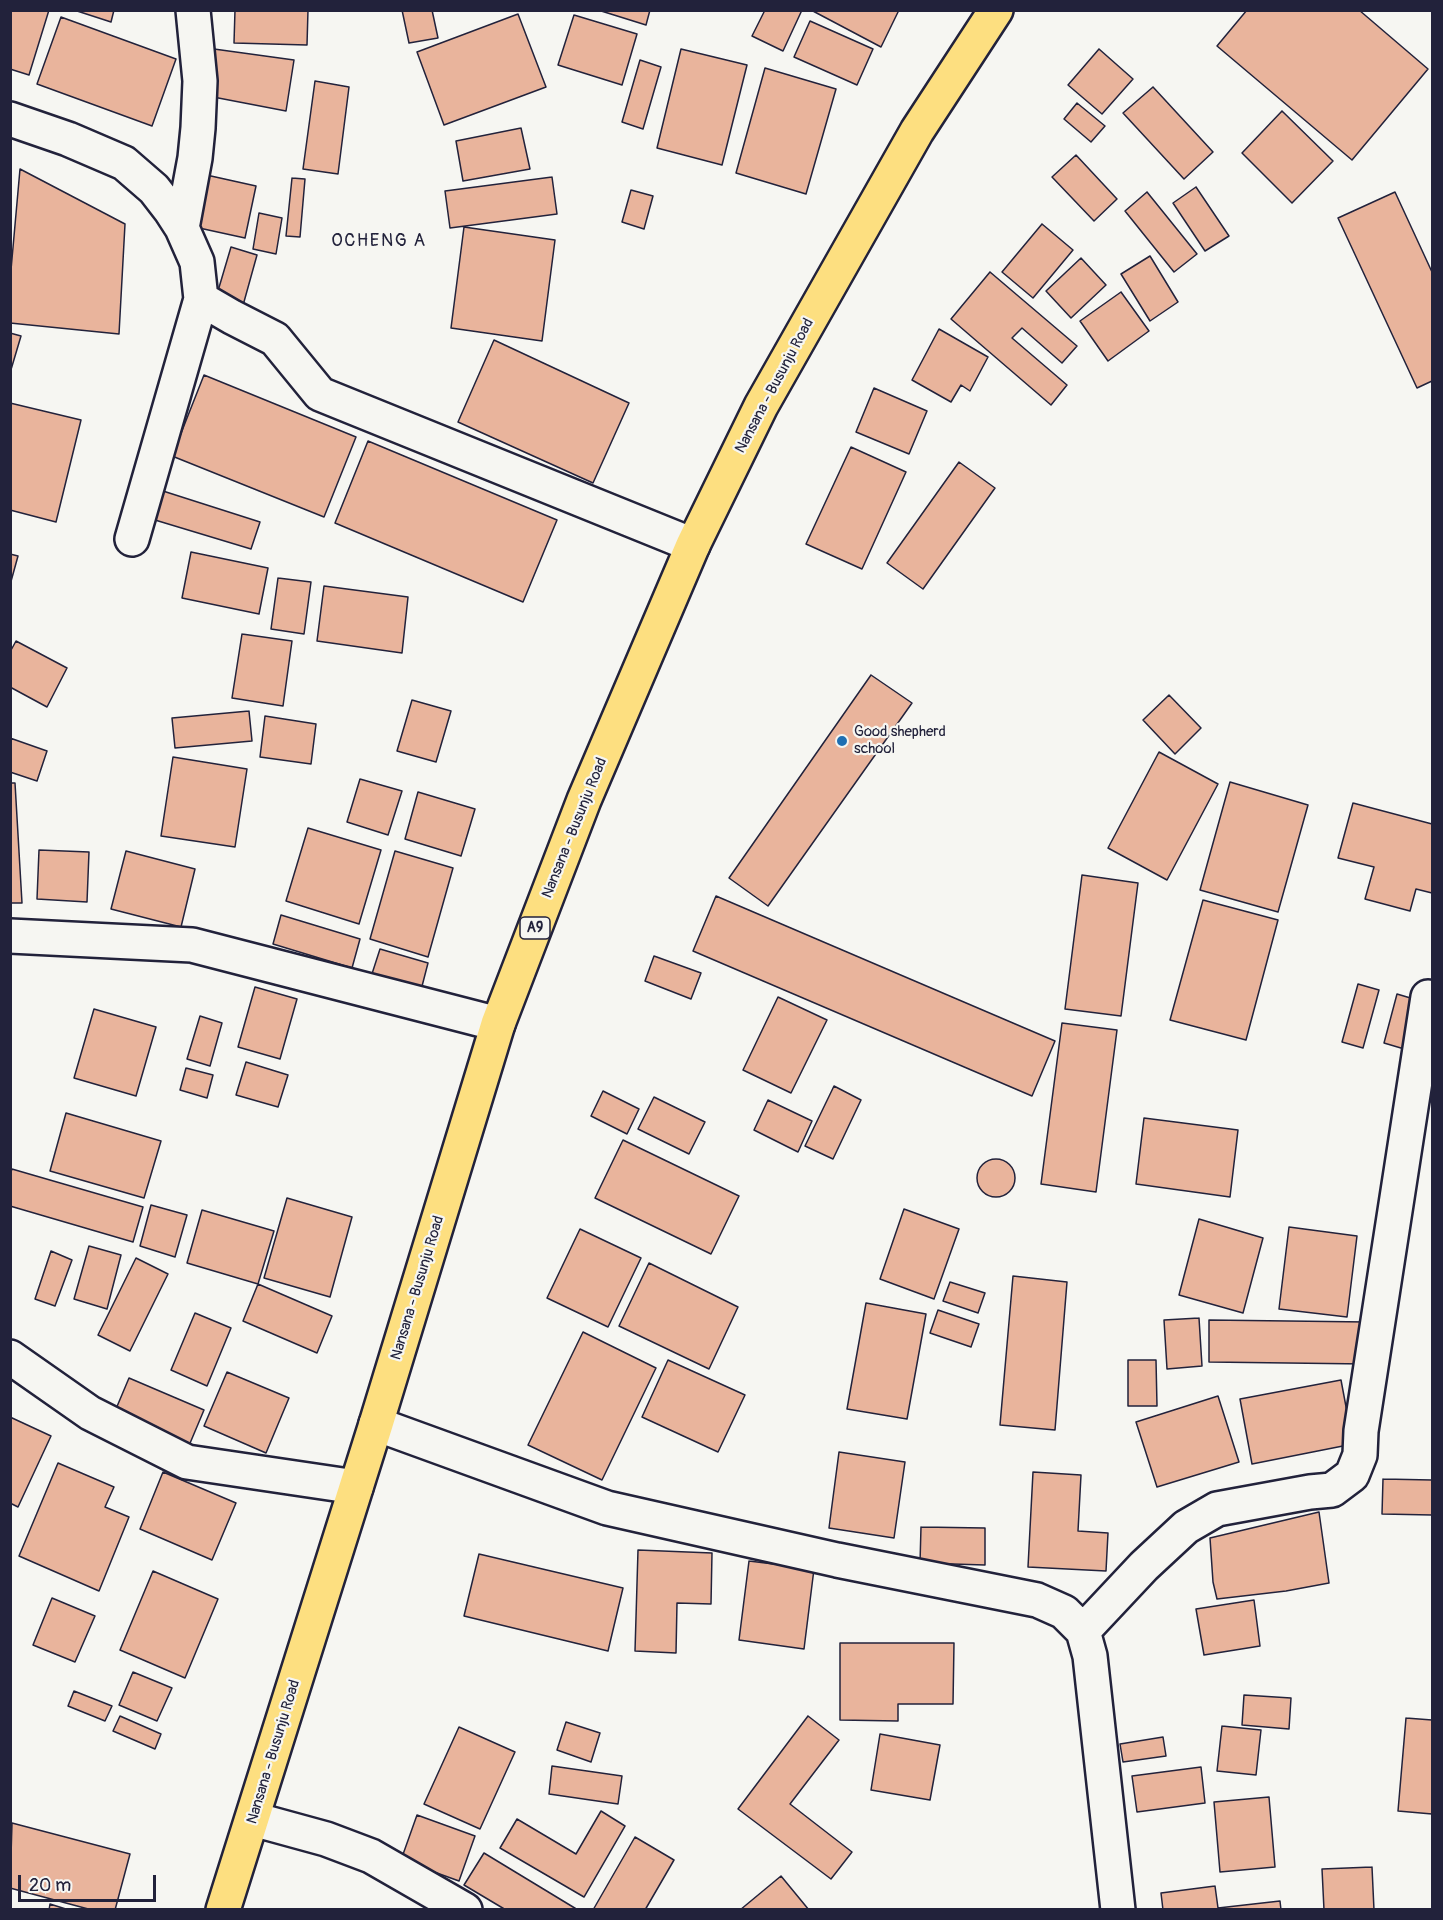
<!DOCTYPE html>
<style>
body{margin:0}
#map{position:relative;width:1443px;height:1920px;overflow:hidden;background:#f6f6f2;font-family:Pangolin,sans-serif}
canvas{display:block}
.frame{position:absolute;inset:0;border:12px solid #22223b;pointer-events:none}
.scale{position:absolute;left:18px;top:1875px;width:138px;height:27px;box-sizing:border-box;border:3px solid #22223b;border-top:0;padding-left:8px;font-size:18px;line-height:21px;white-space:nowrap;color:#22223b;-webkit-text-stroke:4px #f6f6f2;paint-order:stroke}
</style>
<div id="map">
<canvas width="1443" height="1920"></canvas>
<div class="frame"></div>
<div class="scale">20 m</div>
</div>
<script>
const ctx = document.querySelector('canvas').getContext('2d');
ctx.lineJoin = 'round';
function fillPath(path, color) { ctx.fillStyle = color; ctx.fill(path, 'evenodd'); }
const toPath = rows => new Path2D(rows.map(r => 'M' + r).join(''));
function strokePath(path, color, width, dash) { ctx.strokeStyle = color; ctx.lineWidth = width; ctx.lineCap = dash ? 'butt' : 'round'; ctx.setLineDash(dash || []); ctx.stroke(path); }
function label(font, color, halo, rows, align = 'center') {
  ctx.font = font + ' Pangolin,sans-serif'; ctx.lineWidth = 4.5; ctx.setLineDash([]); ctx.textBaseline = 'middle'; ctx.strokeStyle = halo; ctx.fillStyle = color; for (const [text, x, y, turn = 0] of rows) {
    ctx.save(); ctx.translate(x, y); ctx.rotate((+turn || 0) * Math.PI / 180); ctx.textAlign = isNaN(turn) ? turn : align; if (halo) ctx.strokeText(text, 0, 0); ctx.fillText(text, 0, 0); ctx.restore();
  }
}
const building = toPath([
 [10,10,49,10,29,75,10,69,10,10],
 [74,10,114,10,111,22,74,10],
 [235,10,308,10,307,45,234,43,235,10],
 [402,10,432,10,438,38,409,43,402,10],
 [598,10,650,10,646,25,598,10],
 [765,10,802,10,783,51,752,36,765,10],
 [811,10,899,10,881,47,811,10],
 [1247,10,1359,10,1428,69,1352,160,1217,46,1247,10],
 [518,14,546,87,444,125,417,52,518,14],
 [574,15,637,34,622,85,558,65,574,15],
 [61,17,176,59,152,126,37,84,61,17],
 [810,21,873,49,857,85,794,57,810,21],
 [214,49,294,60,286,111,208,96,214,49],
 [681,49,747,65,722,165,657,148,681,49],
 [1099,49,1133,79,1102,114,1068,85,1099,49],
 [640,60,661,67,643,129,622,122,640,60],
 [765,68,836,89,806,194,736,173,765,68],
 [315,81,349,87,338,174,303,169,315,81],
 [1153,87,1213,152,1184,179,1123,113,1153,87],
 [1077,103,1105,126,1091,142,1064,119,1077,103],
 [1282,111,1333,161,1292,203,1242,153,1282,111],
 [521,128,530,169,463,181,456,141,521,128],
 [1076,155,1117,199,1094,221,1052,177,1076,155],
 [20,169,125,224,119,334,10,323,10,281,20,169],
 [202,174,256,186,245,238,190,226,202,174],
 [552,177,557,214,450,228,445,191,552,177],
 [292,178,305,179,300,237,286,236,292,178],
 [1196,187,1229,236,1205,251,1173,203,1196,187],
 [631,190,653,196,644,229,622,222,631,190],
 [1147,192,1197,254,1174,272,1125,211,1147,192],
 [1395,192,1432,272,1432,381,1417,388,1338,218,1395,192],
 [259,213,282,218,276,254,253,249,259,213],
 [1042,224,1073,250,1033,298,1002,272,1042,224],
 [464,227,555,240,542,341,451,328,464,227],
 [231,247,257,255,242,309,215,301,231,247],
 [1150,256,1178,302,1150,321,1121,274,1150,256],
 [1081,258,1106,285,1071,318,1046,291,1081,258],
 [990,272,1077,346,1062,363,1022,328,1012,338,1067,385,1051,405,951,319,990,272],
 [1121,292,1149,331,1108,361,1080,321,1121,292],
 [939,329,988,357,970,391,961,385,951,402,912,380,939,329],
 [10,333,21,336,10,373,10,333],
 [494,340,629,403,593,483,458,422,494,340],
 [204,375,356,437,324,517,172,456,204,375],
 [874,388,927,411,909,454,856,432,874,388],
 [10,403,81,420,56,522,10,510,10,403],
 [368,441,557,520,523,602,335,523,368,441],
 [851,447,906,472,862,569,806,544,851,447],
 [959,462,995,488,923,589,887,563,959,462],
 [163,491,260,522,251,549,155,520,163,491],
 [191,552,268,568,259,614,182,598,191,552],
 [10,554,18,556,10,585,10,554],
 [278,578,311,582,304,634,271,629,278,578],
 [324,586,408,597,402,653,317,641,324,586],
 [242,634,292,641,283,706,232,698,242,634],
 [16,641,67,668,47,707,10,687,10,652,16,641],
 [871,675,912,703,768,906,729,878,871,675],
 [1169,695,1201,728,1175,754,1143,720,1169,695],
 [412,700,451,711,436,762,397,751,412,700],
 [249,711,252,741,175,748,172,718,249,711],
 [265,716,316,724,311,764,260,757,265,716],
 [10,738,47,751,37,781,10,772,10,738],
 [1159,752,1218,784,1167,880,1108,848,1159,752],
 [173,757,247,769,235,847,161,836,173,757],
 [360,779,402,791,388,835,347,822,360,779],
 [1230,782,1308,805,1278,912,1200,890,1230,782],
 [10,783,15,783,22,903,10,903,10,783],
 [418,792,475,809,461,856,405,839,418,792],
 [1353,803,1432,824,1432,893,1416,889,1410,911,1365,899,1374,867,1338,858,1353,803],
 [308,828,381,850,359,924,286,901,308,828],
 [39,850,89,852,87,902,37,899,39,850],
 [126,851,195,869,181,927,111,909,126,851],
 [395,851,453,868,428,957,370,939,395,851],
 [1082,875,1138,883,1121,1016,1065,1009,1082,875],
 [716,896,1055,1041,1032,1096,693,951,716,896],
 [1203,900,1278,920,1246,1040,1170,1020,1203,900],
 [281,915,360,939,352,968,273,944,281,915],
 [380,949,428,963,420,994,370,980,380,949],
 [654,956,701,973,691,999,645,981,654,956],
 [1358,984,1379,990,1363,1048,1342,1042,1358,984],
 [255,987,297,999,280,1059,238,1047,255,987],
 [1397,994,1424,1002,1411,1051,1384,1043,1397,994],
 [778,997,827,1020,791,1093,743,1070,778,997],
 [94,1009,156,1027,136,1096,74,1078,94,1009],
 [200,1016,222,1023,210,1066,187,1059,200,1016],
 [1062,1023,1117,1030,1096,1192,1041,1184,1062,1023],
 [246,1062,288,1075,278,1107,236,1095,246,1062],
 [186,1068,213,1075,207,1098,180,1090,186,1068],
 [834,1086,861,1100,833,1159,805,1146,834,1086],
 [603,1091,639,1109,627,1134,591,1116,603,1091],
 [654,1097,705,1122,689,1154,638,1129,654,1097],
 [768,1100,812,1121,798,1152,754,1130,768,1100],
 [66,1113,161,1141,144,1198,50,1171,66,1113],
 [1144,1118,1238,1130,1230,1197,1136,1184,1144,1118],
 [623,1140,739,1196,711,1254,595,1198,623,1140],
 '977 1178a19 19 0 1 1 38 0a19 19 0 1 1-38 0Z',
 [12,1169,143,1207,133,1242,10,1206,10,1175,12,1169],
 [287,1198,352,1217,330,1297,264,1278,287,1198],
 [151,1205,187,1215,175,1257,140,1246,151,1205],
 [904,1209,959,1229,934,1299,880,1279,904,1209],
 [202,1210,274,1231,258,1284,187,1263,202,1210],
 [1199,1219,1263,1238,1243,1313,1179,1295,1199,1219],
 [1289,1227,1357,1236,1347,1317,1279,1309,1289,1227],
 [580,1229,641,1258,608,1327,547,1298,580,1229],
 [89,1246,121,1255,107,1309,74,1299,89,1246],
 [51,1251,72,1260,55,1306,35,1299,51,1251],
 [136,1258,168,1274,130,1351,98,1335,136,1258],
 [649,1263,738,1307,709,1369,619,1326,649,1263],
 [1013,1276,1067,1282,1055,1430,1000,1425,1013,1276],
 [950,1282,985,1293,978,1313,943,1301,950,1282],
 [258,1284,332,1316,317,1353,243,1321,258,1284],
 [866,1303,926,1314,907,1419,847,1409,866,1303],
 [938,1310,979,1324,971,1347,930,1333,938,1310],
 [195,1313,231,1328,207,1386,171,1370,195,1313],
 [1199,1318,1202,1366,1167,1369,1164,1320,1199,1318],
 [1209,1320,1367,1322,1366,1364,1209,1362,1209,1320],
 [583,1332,656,1368,602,1480,528,1445,583,1332],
 [668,1360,745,1395,718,1452,642,1417,668,1360],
 [1128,1360,1156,1360,1157,1406,1128,1406,1128,1360],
 [227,1372,289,1398,266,1453,204,1426,227,1372],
 [129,1378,204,1410,188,1448,113,1416,129,1378],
 [1341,1380,1353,1444,1252,1464,1240,1399,1341,1380],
 [1218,1396,1239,1462,1157,1487,1136,1422,1218,1396],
 [10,1417,51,1436,18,1507,10,1503,10,1417],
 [839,1452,905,1462,894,1538,829,1528,839,1452],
 [58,1463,114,1487,105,1507,129,1517,99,1591,19,1556,58,1463],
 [163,1472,236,1503,212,1560,140,1529,163,1472],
 [1033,1472,1081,1475,1078,1531,1108,1533,1106,1571,1028,1567,1033,1472],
 [1383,1479,1432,1480,1432,1515,1382,1514,1383,1479],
 [1319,1512,1329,1583,1286,1591,1217,1599,1213,1582,1210,1538,1319,1512],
 [921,1527,985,1528,985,1565,920,1563,921,1527],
 [638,1550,712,1553,711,1604,677,1603,676,1653,635,1651,638,1550],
 [479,1554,623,1588,608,1651,464,1616,479,1554],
 [749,1561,814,1569,804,1649,739,1640,749,1561],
 [153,1571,218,1599,185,1678,120,1650,153,1571],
 [52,1598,95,1616,75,1662,33,1645,52,1598],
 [1254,1600,1260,1646,1204,1655,1196,1609,1254,1600],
 [840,1643,954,1643,953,1704,898,1704,898,1721,840,1720,840,1643],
 [133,1672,172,1688,157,1721,119,1705,133,1672],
 [74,1691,112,1706,105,1721,68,1706,74,1691],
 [1244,1695,1291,1698,1289,1729,1242,1725,1244,1695],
 [120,1716,161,1734,155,1749,113,1731,120,1716],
 [808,1716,839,1740,790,1804,852,1852,831,1879,738,1809,808,1716],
 [1406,1718,1432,1720,1432,1814,1398,1811,1406,1718],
 [566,1722,600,1733,591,1762,557,1750,566,1722],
 [1222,1726,1261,1730,1256,1775,1217,1771,1222,1726],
 [459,1727,515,1752,480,1829,424,1804,459,1727],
 [880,1734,940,1745,930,1800,871,1790,880,1734],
 [1163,1737,1166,1756,1123,1762,1120,1744,1163,1737],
 [552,1766,622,1776,618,1804,549,1794,552,1766],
 [1201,1767,1205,1803,1137,1812,1132,1776,1201,1767],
 [1269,1797,1275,1867,1220,1872,1214,1802,1269,1797],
 [601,1811,625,1826,584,1897,500,1848,517,1819,576,1854,601,1811],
 [417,1815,475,1836,459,1881,401,1860,417,1815],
 [12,1823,130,1854,115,1910,92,1910,10,1888,12,1823],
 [635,1837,674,1860,645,1910,593,1910,635,1837],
 [484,1853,578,1910,506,1910,464,1885,484,1853],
 [1372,1867,1374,1910,1324,1910,1322,1869,1372,1867],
 [781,1876,809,1910,740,1910,781,1876],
 [1215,1886,1218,1908,1280,1901,1281,1910,1163,1910,1161,1893,1215,1886],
 [50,1904,69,1910,49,1910,50,1904]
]);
const minor = toPath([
 [10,119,68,139,124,163,154,189,171,211,182,228,197,262,201,299,232,317,275,339,320,394,693,545],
 [182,228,195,158,198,128,200,81,193,10],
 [132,539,201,299],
 [10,936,192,945,498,1024],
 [10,1357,90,1413,187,1462,356,1487],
 [376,1424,607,1508,837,1560,1037,1600,1064,1612,1083,1631,1090,1656,1118,1910],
 [1083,1631,1144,1566,1186,1527,1217,1509,1310,1492,1332,1490,1352,1475,1360,1455,1361,1431,1428,997],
 [253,1819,326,1839,371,1856,465,1910]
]);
const primary = toPath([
 [223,1910,376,1424,498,1024,584,800,693,545,761,406,917,131,996,10]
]);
const markers = [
 [842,741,6,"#1f6fb2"]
];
const shields = [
 [535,928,30]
];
const shieldNames = [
 ["A9",535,928]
];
const streetNames = [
 ["Nansana - Busunju Road",775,386,-62],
 ["Nansana - Busunju Road",575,828,-68],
 ["Nansana - Busunju Road",418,1288,-73],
 ["Nansana - Busunju Road",274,1752,-73]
];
const poiNames = [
 ["Good shepherd",854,732],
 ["school",854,749]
];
const quarterNames = [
 ["OCHENG A",379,241]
];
fillPath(building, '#e9b49c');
strokePath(building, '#22223b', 1.5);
strokePath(minor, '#22223b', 38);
strokePath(primary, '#22223b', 38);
strokePath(minor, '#f6f6f2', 33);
strokePath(primary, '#fddf80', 33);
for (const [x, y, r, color] of markers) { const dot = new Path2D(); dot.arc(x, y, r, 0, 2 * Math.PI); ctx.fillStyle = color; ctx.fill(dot); strokePath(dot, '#f6f6f2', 2); }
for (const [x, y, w] of shields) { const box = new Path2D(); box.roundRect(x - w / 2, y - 11, w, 22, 4.5); ctx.fillStyle = '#f6f6f2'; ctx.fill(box); strokePath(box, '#22223b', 1.5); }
label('bold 14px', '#22223b', null, shieldNames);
label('15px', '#22223b', '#f6f6f2', streetNames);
label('15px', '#22223b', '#f6f6f2', poiNames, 'left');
ctx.letterSpacing = '1.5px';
label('18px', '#22223b', '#f6f6f2', quarterNames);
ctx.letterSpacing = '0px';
</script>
